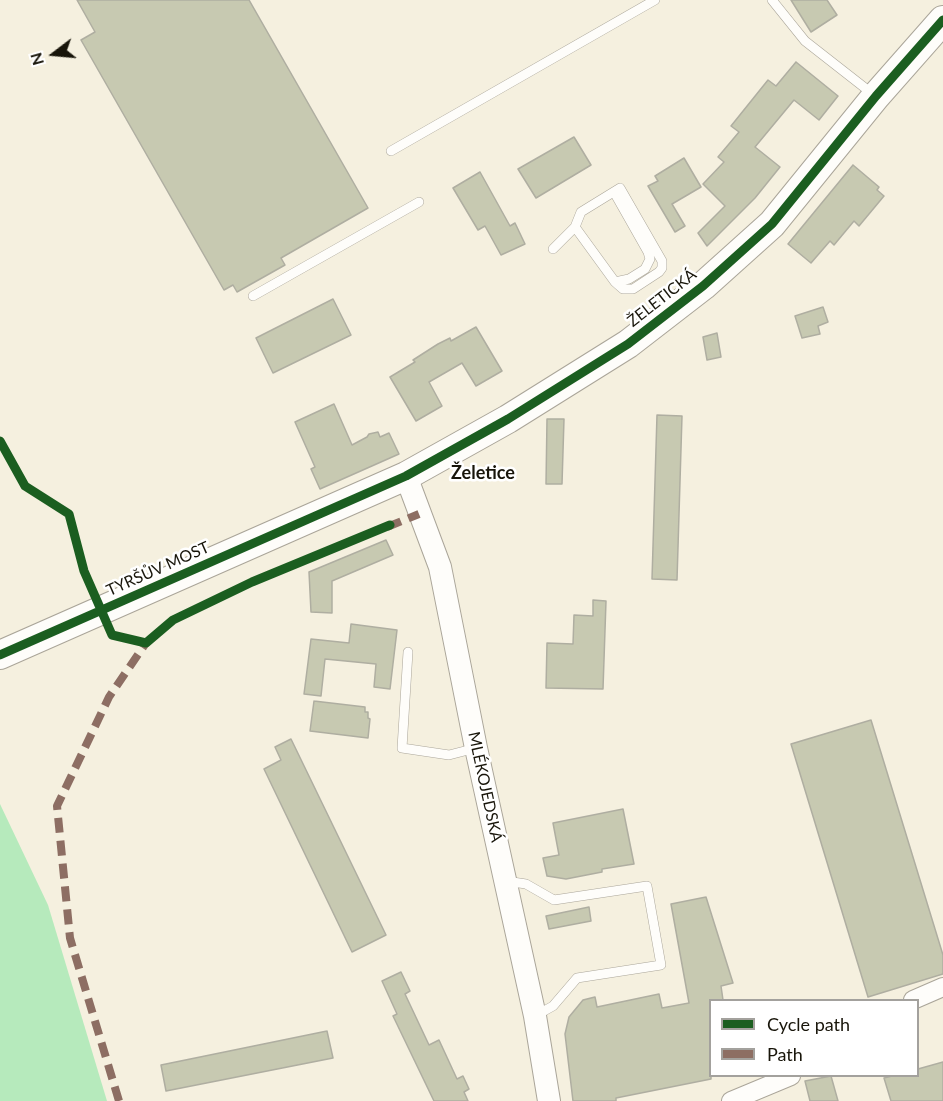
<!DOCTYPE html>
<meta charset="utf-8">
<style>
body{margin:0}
#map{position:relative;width:943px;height:1101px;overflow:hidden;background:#f5f0df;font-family:Lato,sans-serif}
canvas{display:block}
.legend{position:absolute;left:709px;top:999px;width:210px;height:78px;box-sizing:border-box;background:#fff;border:2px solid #a3a19d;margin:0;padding:8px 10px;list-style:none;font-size:18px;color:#18150a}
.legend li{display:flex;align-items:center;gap:12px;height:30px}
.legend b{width:30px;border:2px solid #a3a19d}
.north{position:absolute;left:24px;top:24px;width:60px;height:60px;-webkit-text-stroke:4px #fff;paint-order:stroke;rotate:254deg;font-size:16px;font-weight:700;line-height:24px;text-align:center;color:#18150a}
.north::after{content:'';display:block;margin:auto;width:21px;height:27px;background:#18150a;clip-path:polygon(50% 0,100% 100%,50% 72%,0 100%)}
</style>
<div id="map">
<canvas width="943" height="1101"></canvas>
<ul class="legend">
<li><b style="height:8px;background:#1b5e20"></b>Cycle path</li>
<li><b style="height:8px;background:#8d6e63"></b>Path</li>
</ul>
<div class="north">N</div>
</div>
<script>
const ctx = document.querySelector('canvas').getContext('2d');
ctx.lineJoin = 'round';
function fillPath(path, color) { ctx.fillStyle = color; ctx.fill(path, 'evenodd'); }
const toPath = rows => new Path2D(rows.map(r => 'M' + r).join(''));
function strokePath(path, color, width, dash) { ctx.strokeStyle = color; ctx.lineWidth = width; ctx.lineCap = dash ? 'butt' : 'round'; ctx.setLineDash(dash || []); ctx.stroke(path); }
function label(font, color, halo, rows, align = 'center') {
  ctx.font = font + ' Lato,sans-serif'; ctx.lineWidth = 5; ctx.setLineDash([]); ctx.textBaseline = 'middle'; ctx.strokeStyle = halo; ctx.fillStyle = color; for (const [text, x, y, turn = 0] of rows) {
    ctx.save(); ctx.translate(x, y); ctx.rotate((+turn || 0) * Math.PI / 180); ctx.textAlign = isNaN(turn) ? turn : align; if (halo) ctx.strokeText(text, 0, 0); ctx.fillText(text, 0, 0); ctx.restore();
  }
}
const water = toPath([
 [0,804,48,905,107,1101,0,1101]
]);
const building = toPath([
 [77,0,249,0,368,208,281,258,285,265,237,292,233,285,224,290,81,40,95,32,77,0],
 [791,0,827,0,837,15,811,32,791,0],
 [796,62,838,96,819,120,794,100,755,147,780,167,755,198,707,246,698,233,725,206,703,184,724,162,718,157,739,132,731,126,768,80,776,86,796,62],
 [574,137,591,165,536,198,518,169,574,137],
 [684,158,701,187,672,204,685,226,675,232,648,186,658,181,655,176,684,158],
 [853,165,879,187,877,190,884,196,859,226,854,221,834,245,830,241,811,263,788,244,853,165],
 [480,172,510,226,515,223,525,244,501,255,485,226,478,230,453,188,480,172],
 [333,299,351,335,273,373,256,338,333,299],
 [823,307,828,322,818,326,820,334,802,338,795,316,823,307],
 [476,327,502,371,476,386,462,363,429,382,442,406,416,421,390,377,415,362,413,360,438,344,450,338,451,341,476,327],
 [717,333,721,357,707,360,703,337,717,333],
 [334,404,352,445,367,437,369,434,378,432,380,437,389,433,399,454,320,489,311,469,315,467,295,422,334,404],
 [657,415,682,416,677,580,652,579,657,415],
 [547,419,564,419,562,484,546,484,547,419],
 [386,540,393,555,332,581,332,613,311,612,309,572,386,540],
 [593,600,606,601,603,689,546,688,547,643,573,644,574,615,593,616,593,600],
 [351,624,397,630,390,689,374,687,376,664,325,659,321,696,304,694,311,639,349,643,351,624],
 [314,701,365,707,365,712,368,712,368,718,370,719,368,738,310,731,314,701],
 [871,720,943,955,943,974,868,997,791,744,871,720],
 [291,739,386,935,352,952,264,769,281,760,275,747,291,739],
 [623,809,634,864,602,869,602,872,566,879,547,876,543,858,559,855,553,823,623,809],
 [706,897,733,983,721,986,723,1000,711,1000,711,1079,616,1098,616,1101,573,1101,565,1034,569,1017,583,1000,595,997,597,1007,659,994,662,1008,689,1003,671,904,706,897],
 [589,907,591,921,549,929,546,916,589,907],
 [401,972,410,991,405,994,429,1045,439,1040,457,1079,463,1076,469,1089,464,1092,468,1101,434,1101,393,1016,397,1014,382,981,401,972],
 [327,1031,333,1058,166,1091,161,1065,327,1031],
 [943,1062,943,1101,891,1101,884,1078,892,1076,918,1076,918,1069,943,1062],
 [831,1076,838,1101,810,1101,805,1081,831,1076]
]);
const service = toPath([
 [772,0,805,41,874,95],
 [391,151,655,0],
 [614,192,648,252,650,259,645,269,629,279,615,282],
 [553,249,575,227,581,212,620,188,662,261,662,268,659,272,633,289,623,289,615,282,575,227],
 [253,296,419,202],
 [408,652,402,748,449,755,476,748],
 [506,881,526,884,554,900,647,886,661,965,577,978,553,1006,535,1016]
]);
const minor = toPath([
 [913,1000,943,987],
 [731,1101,791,1076]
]);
const tertiary = toPath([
 [406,476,440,567,476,748,535,1016,549,1101]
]);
const primary = toPath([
 [0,655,406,476,508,419,628,344,703,286,772,224,876,96,943,20]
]);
const quiet = toPath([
 [387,527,419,514],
 [119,1101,70,938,57,806,109,697,146,643]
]);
const cycleway = toPath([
 [0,441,25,486,69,514,84,571,112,635,146,643,173,620,252,582,390,525],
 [0,655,406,476,508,419,628,344,703,286,772,224,876,96,943,20]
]);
const streetNames = [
 ["ŽELETICKÁ",662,298,-38],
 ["TYRŠŮV MOST",158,569,-24],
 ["MLÉKOJEDSKÁ",485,787,78]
];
const neighbourhoodNames = [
 ["Želetice",483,473]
];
fillPath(water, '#b6eabc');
fillPath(building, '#c7c9b1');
strokePath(building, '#afaea1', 1.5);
strokePath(service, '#aaa599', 10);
strokePath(minor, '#aaa599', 20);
strokePath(tertiary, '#aaa599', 24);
strokePath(primary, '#aaa599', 30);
strokePath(service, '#fefdfa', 9);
strokePath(minor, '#fefdfa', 18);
strokePath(tertiary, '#fefdfa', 22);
strokePath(primary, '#fefdfa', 28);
strokePath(quiet, '#8d6e63', 8, [15, 8]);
strokePath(cycleway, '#1b5e20', 9);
label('16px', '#18150a', '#fff', streetNames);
label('bold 18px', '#18150a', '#fff', neighbourhoodNames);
</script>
